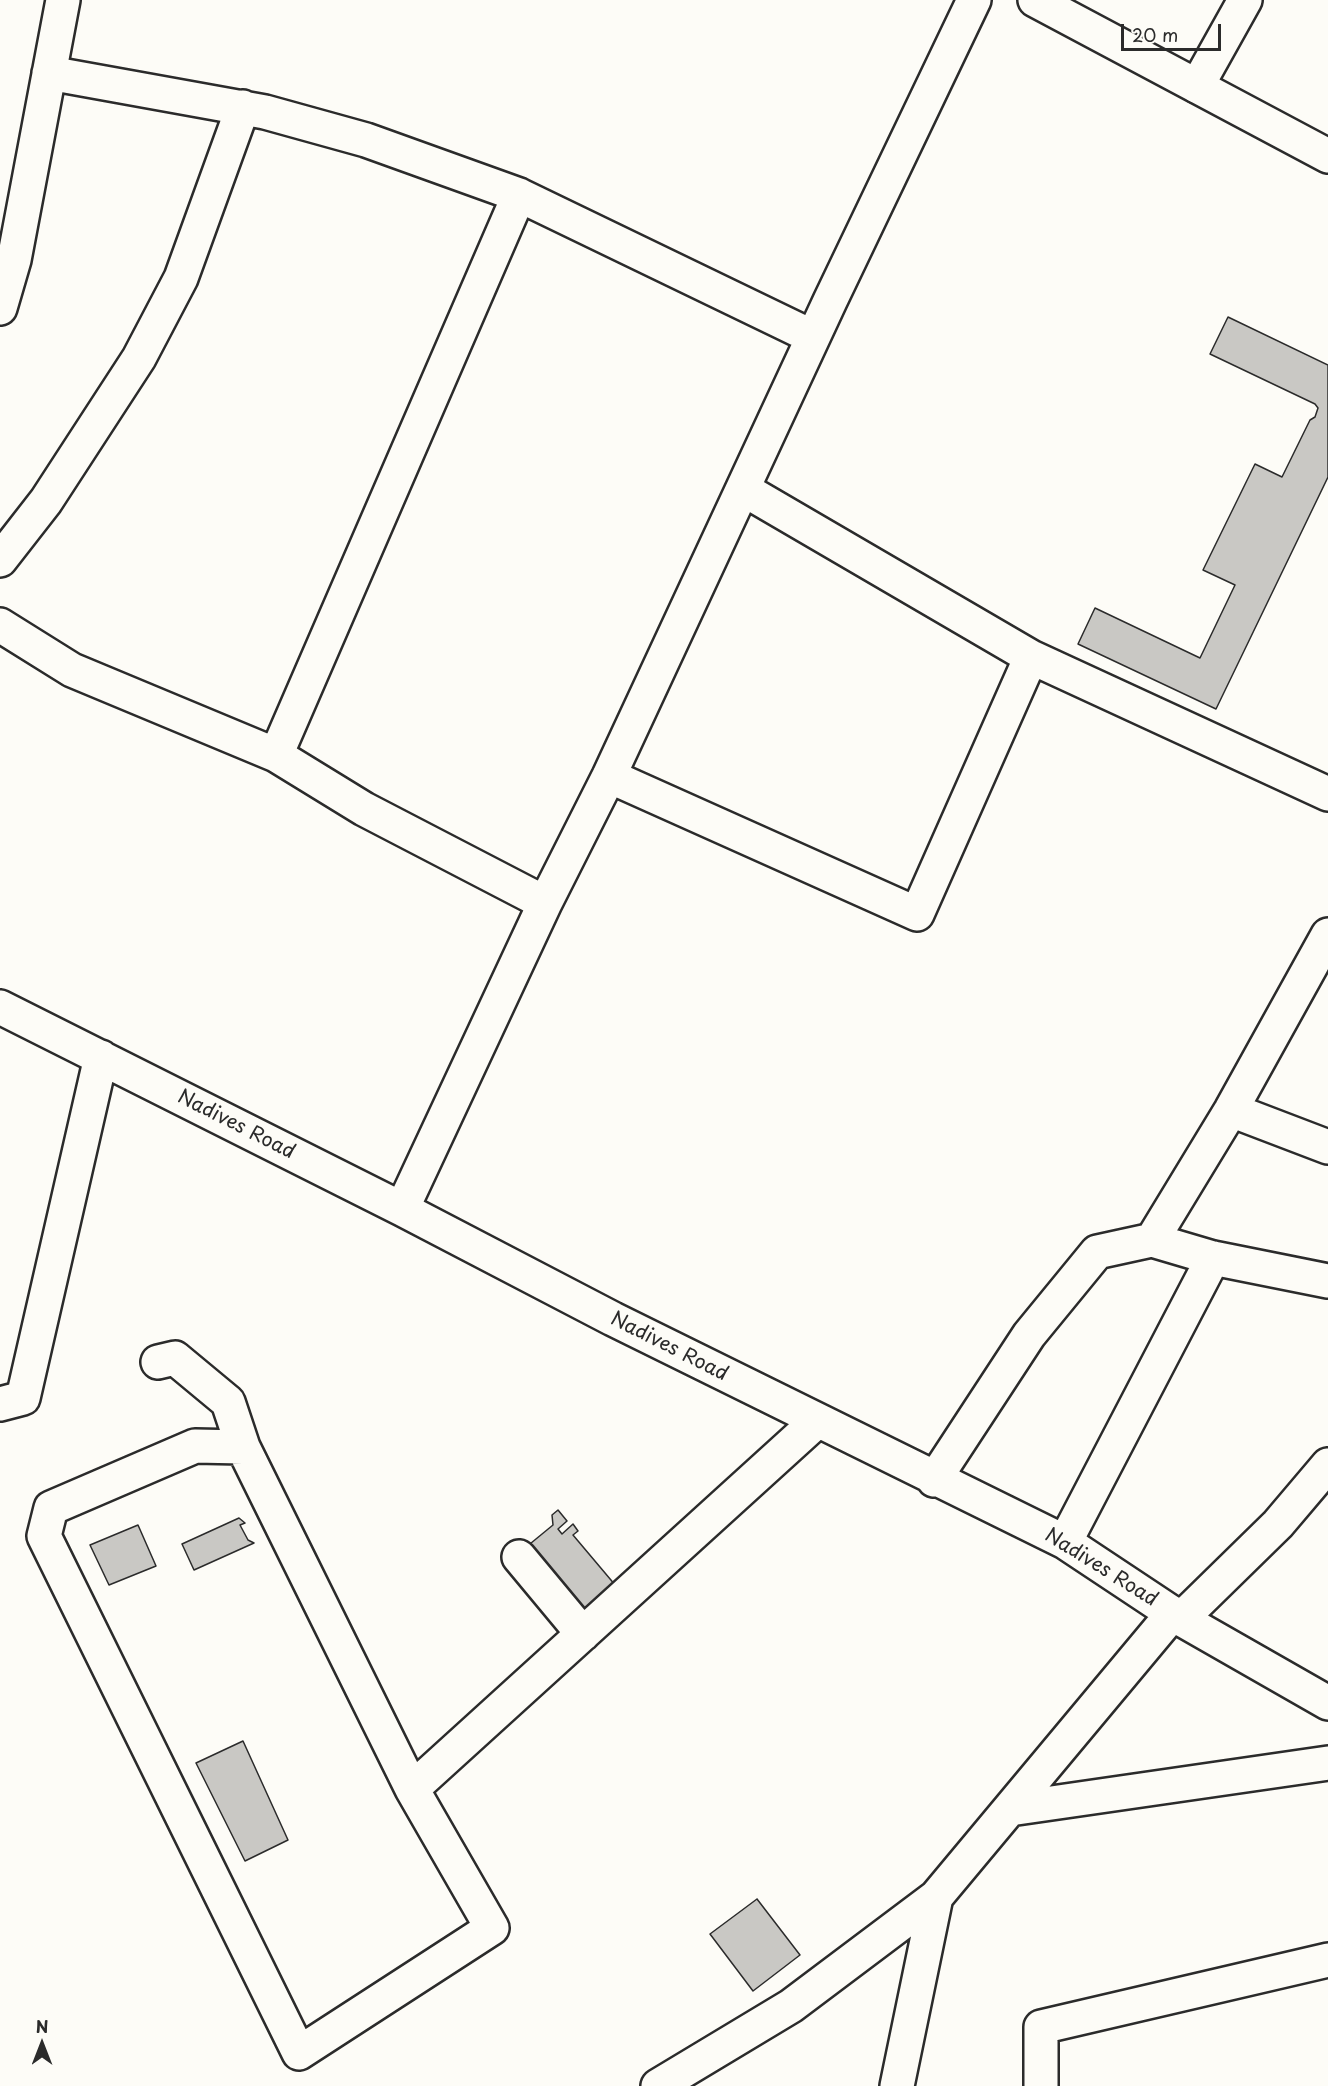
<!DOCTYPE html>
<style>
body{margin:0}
#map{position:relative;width:1328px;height:2086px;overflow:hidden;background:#fdfcf7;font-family:"Playpen Sans",sans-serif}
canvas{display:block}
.north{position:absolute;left:12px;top:2014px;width:60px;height:60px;-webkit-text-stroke:4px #fdfcf7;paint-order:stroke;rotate:0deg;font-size:16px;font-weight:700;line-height:24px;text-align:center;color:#2b2b2b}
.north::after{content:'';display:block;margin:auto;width:21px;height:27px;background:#2b2b2b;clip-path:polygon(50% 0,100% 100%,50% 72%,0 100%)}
.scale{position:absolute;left:1121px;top:24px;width:100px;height:27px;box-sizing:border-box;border:3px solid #2b2b2b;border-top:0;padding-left:8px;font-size:18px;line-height:21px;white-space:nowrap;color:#2b2b2b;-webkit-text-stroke:4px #fdfcf7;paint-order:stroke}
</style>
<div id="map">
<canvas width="1328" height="2086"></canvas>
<div class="north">N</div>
<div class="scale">20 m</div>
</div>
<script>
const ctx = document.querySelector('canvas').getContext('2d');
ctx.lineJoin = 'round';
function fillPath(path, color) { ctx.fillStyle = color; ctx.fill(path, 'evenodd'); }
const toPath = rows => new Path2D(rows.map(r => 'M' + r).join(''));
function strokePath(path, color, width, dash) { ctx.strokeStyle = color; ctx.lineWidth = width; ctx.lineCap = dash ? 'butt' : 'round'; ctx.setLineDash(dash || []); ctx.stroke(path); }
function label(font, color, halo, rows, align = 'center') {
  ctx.font = font + ' "Playpen Sans",sans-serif'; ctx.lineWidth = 4.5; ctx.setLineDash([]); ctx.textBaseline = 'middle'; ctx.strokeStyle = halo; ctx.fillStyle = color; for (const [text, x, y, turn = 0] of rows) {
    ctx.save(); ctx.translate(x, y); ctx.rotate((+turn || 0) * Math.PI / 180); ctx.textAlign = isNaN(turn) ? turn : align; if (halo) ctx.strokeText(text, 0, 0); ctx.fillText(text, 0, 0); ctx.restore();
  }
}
const building = toPath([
 [1228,317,1328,365,1328,477,1216,709,1078,644,1095,608,1200,658,1235,585,1203,570,1255,464,1282,477,1310,420,1315,417,1318,408,1315,404,1210,354,1228,317],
 [558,1510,567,1521,558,1529,562,1534,573,1524,578,1531,573,1535,616,1586,580,1615,525,1548,553,1525,552,1515,558,1510],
 [239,1518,245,1523,240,1525,248,1540,254,1543,194,1570,182,1544,239,1518],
 [138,1525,156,1566,109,1585,90,1545,138,1525],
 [243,1741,288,1840,245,1861,196,1763,243,1741],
 [757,1899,800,1955,753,1991,710,1934,757,1899]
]);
const minor = toPath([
 [49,73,265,112,366,140,519,195,813,337],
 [1197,86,1245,0],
 [0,308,14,260,63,0],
 [743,489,1031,657],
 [0,560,46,501,139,358,181,278,243,107],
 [0,625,72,670,276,755,364,809,545,903],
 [276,755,519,195],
 [609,776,917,914,1031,657,1328,794],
 [0,1007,402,1209,613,1319,1065,1542,1181,1619,1328,1703],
 [1231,1110,1328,1147],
 [402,1209,545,903,609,776,830,301,974,0],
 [1152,1240,1231,1110,1328,935],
 [158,1362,175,1358,228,1402,243,1447,412,1789,817,1421],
 [0,1404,23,1398,101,1057],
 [243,1447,195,1446,51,1508,44,1536,299,2053,492,1928,412,1789],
 [934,1480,1029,1335,1097,1252,1152,1240,1213,1258,1328,1281],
 [1065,1542,1213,1258],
 [519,1557,583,1634],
 [1181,1619,1278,1524,1328,1465],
 [1010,1809,1328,1763],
 [658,2086,791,2006,936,1897,1173,1613],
 [897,2086,936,1897],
 [1041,2086,1041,2027,1328,1960]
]);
const primary = toPath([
 [1035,0,1328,156]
]);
const streetNames = [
 ["Nadives Road",236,1125,27],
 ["Nadives Road",669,1347,27],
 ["Nadives Road",1101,1568,32]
];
fillPath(building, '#c9c8c4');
strokePath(building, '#2b2b2b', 1.5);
strokePath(minor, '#2b2b2b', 38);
strokePath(primary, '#2b2b2b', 38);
strokePath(minor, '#fdfcf7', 33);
strokePath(primary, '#fdfcf7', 33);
label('20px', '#2b2b2b', '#fdfcf7', streetNames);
</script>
